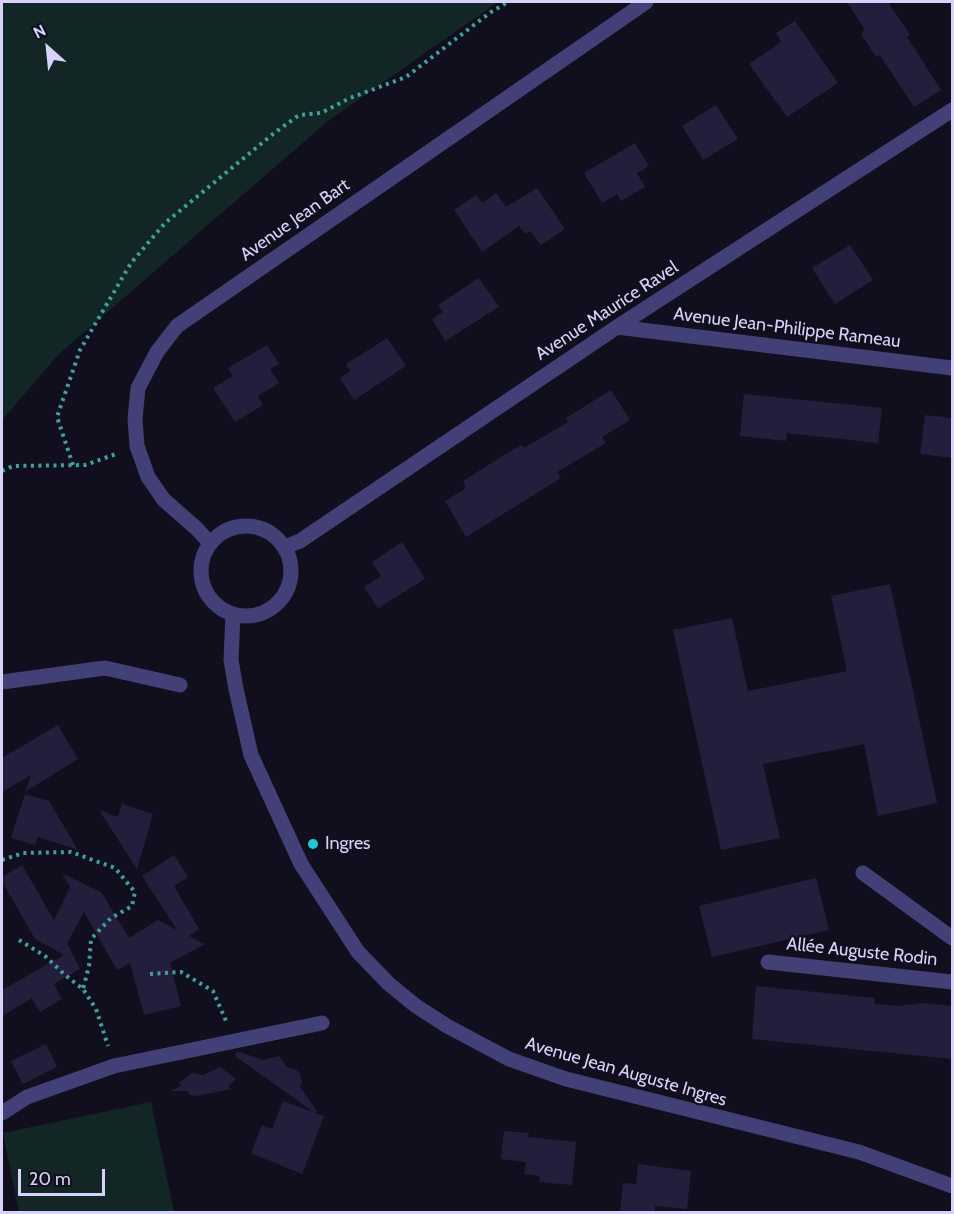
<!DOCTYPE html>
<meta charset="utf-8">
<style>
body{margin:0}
#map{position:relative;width:954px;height:1214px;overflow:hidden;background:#110f1d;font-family:Cabin,sans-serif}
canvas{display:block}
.frame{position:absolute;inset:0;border:3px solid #d6d2f9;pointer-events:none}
.north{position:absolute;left:18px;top:18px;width:60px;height:60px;-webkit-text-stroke:4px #110f1d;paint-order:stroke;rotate:333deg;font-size:16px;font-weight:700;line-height:24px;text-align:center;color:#d6d2f9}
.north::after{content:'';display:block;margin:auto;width:21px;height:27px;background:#d6d2f9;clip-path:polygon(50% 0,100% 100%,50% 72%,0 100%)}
.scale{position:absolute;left:18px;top:1169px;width:87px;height:27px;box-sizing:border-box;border:3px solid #d6d2f9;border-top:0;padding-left:8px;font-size:18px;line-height:21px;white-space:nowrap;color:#d6d2f9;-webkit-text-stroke:4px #110f1d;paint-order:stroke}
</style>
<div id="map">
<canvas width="954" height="1214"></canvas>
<div class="frame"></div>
<div class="north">N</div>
<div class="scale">20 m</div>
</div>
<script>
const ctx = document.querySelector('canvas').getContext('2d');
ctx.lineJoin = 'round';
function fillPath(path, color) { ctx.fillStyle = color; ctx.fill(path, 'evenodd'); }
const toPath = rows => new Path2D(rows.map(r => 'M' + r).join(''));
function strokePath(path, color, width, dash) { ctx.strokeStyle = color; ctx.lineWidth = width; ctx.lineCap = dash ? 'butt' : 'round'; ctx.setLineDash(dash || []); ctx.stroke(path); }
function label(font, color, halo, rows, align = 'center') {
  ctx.font = font + ' Cabin,sans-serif'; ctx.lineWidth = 4.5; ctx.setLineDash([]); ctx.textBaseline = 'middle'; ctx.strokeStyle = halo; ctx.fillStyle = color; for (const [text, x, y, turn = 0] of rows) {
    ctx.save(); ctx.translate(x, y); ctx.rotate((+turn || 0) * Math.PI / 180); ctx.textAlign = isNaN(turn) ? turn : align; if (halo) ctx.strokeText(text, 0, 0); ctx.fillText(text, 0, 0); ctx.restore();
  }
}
const green = toPath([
 [2,2,498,2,328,121,59,354,2,420],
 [151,1102,174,1212,19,1212,3,1133]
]);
const building = toPath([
 [847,2,888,2,910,35,907,37,941,90,914,107,880,55,876,57,861,34,865,30],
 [795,21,838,83,787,117,749,64,781,42,776,33],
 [716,105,738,139,703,160,682,126],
 [635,143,649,166,637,173,645,187,621,201,617,194,602,203,584,173],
 [537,188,565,229,541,245,530,231,525,234,519,226,482,252,454,210,476,195,482,203,496,193,506,207],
 [850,245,873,280,835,304,812,268],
 [479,278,499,307,445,341,432,319,443,312,438,305],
 [387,338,406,366,354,400,340,378,350,371,346,364],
 [267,345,279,364,270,369,279,383,258,396,263,405,235,422,213,388,233,376,228,368],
 [611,390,630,420,602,437,606,443,557,472,561,478,466,537,445,501,466,488,463,481,509,452,522,445,524,448,568,422,566,418],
 [744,394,882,408,878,443,787,433,786,441,740,436],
 [925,415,952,418,952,458,920,454],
 [402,542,425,579,378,608,364,587,381,576,372,562],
 [890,584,937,803,878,816,864,744,763,764,780,838,721,850,673,630,732,618,748,691,847,671,831,596],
 [58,725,78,759,25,792,31,775,2,792,2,758],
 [25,794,49,801,78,850,38,837,35,845,11,838],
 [122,804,153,814,137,869,99,810,118,817],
 [174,855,188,877,174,886,199,929,189,936,205,944,170,963,181,1006,144,1015,130,963,117,970,84,912,67,943,80,969,54,984,62,999,40,1012,32,998,2,1016,2,990,64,955,35,939,2,881,2,877,22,865,54,920,70,887,62,873,102,893,129,938,158,920,177,930,142,876],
 [816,878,829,930,712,957,699,906],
 [756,986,875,998,874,1004,899,1006,922,1003,952,1006,952,1059,752,1039],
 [46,1044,57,1067,23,1084,11,1061],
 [237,1051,263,1060,279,1056,287,1067,296,1070,300,1074,302,1082,300,1087,317,1111,315,1113,324,1116,302,1174,251,1153,262,1125,272,1129,283,1101,315,1113,235,1056],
 [220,1067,236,1079,228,1087,232,1089,197,1096,190,1095,187,1091,170,1091,181,1086,179,1083,192,1073,203,1075],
 [504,1131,529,1133,528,1137,576,1142,572,1185,539,1182,540,1176,524,1174,526,1162,501,1159],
 [638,1164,691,1171,687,1209,655,1206,655,1212,620,1212,623,1183,636,1184]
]);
const path = toPath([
 [73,465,57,417,80,350,131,263,165,223,273,134,299,115,321,113,350,98,406,77,491,12,508,2],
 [2,471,13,466,85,465,116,454],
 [2,860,23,853,71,852,115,868,135,892,132,906,111,918,91,939,89,966,83,989],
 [19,940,45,956,65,975,83,989,96,1009,108,1046],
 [150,974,181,972,213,991,226,1021]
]);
const lane = toPath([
 [2,682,105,668,180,685],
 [863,873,952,938],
 [2,1113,27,1097,114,1066,322,1023]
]);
const street = toPath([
 [617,327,952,368],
 '201 571a45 45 0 1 1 90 0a45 45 0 1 1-90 0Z',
 [210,543,196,528,164,500,148,477,137,446,135,419,138,388,157,352,177,326,646,2],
 [285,547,300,541,617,327,952,110],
 [233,614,231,660,236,689,251,755,301,864,358,952,389,984,416,1006,447,1026,509,1059,566,1079,859,1152,952,1186],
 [768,962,952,982]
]);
const markers = [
 [313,844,6,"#1fc5d8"]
];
const streetNames = [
 ["Avenue Jean Bart",295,220,-35],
 ["Avenue Maurice Ravel",607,311,-33],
 ["Avenue Jean-Philippe Rameau",787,328,7],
 ["Allée Auguste Rodin",862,952,6],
 ["Avenue Jean Auguste Ingres",626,1072,16]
];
const poiNames = [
 ["Ingres",325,844]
];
fillPath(green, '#132626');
fillPath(building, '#241e3c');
strokePath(path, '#3ea19b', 4, [3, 4.5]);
strokePath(lane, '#424076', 15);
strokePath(street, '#424076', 15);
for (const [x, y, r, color] of markers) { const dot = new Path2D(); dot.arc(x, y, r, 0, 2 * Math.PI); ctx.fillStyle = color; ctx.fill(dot); strokePath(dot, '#110f1d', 2); }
label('18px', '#d6d2f9', '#110f1d', streetNames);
label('18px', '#d6d2f9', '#110f1d', poiNames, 'left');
</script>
